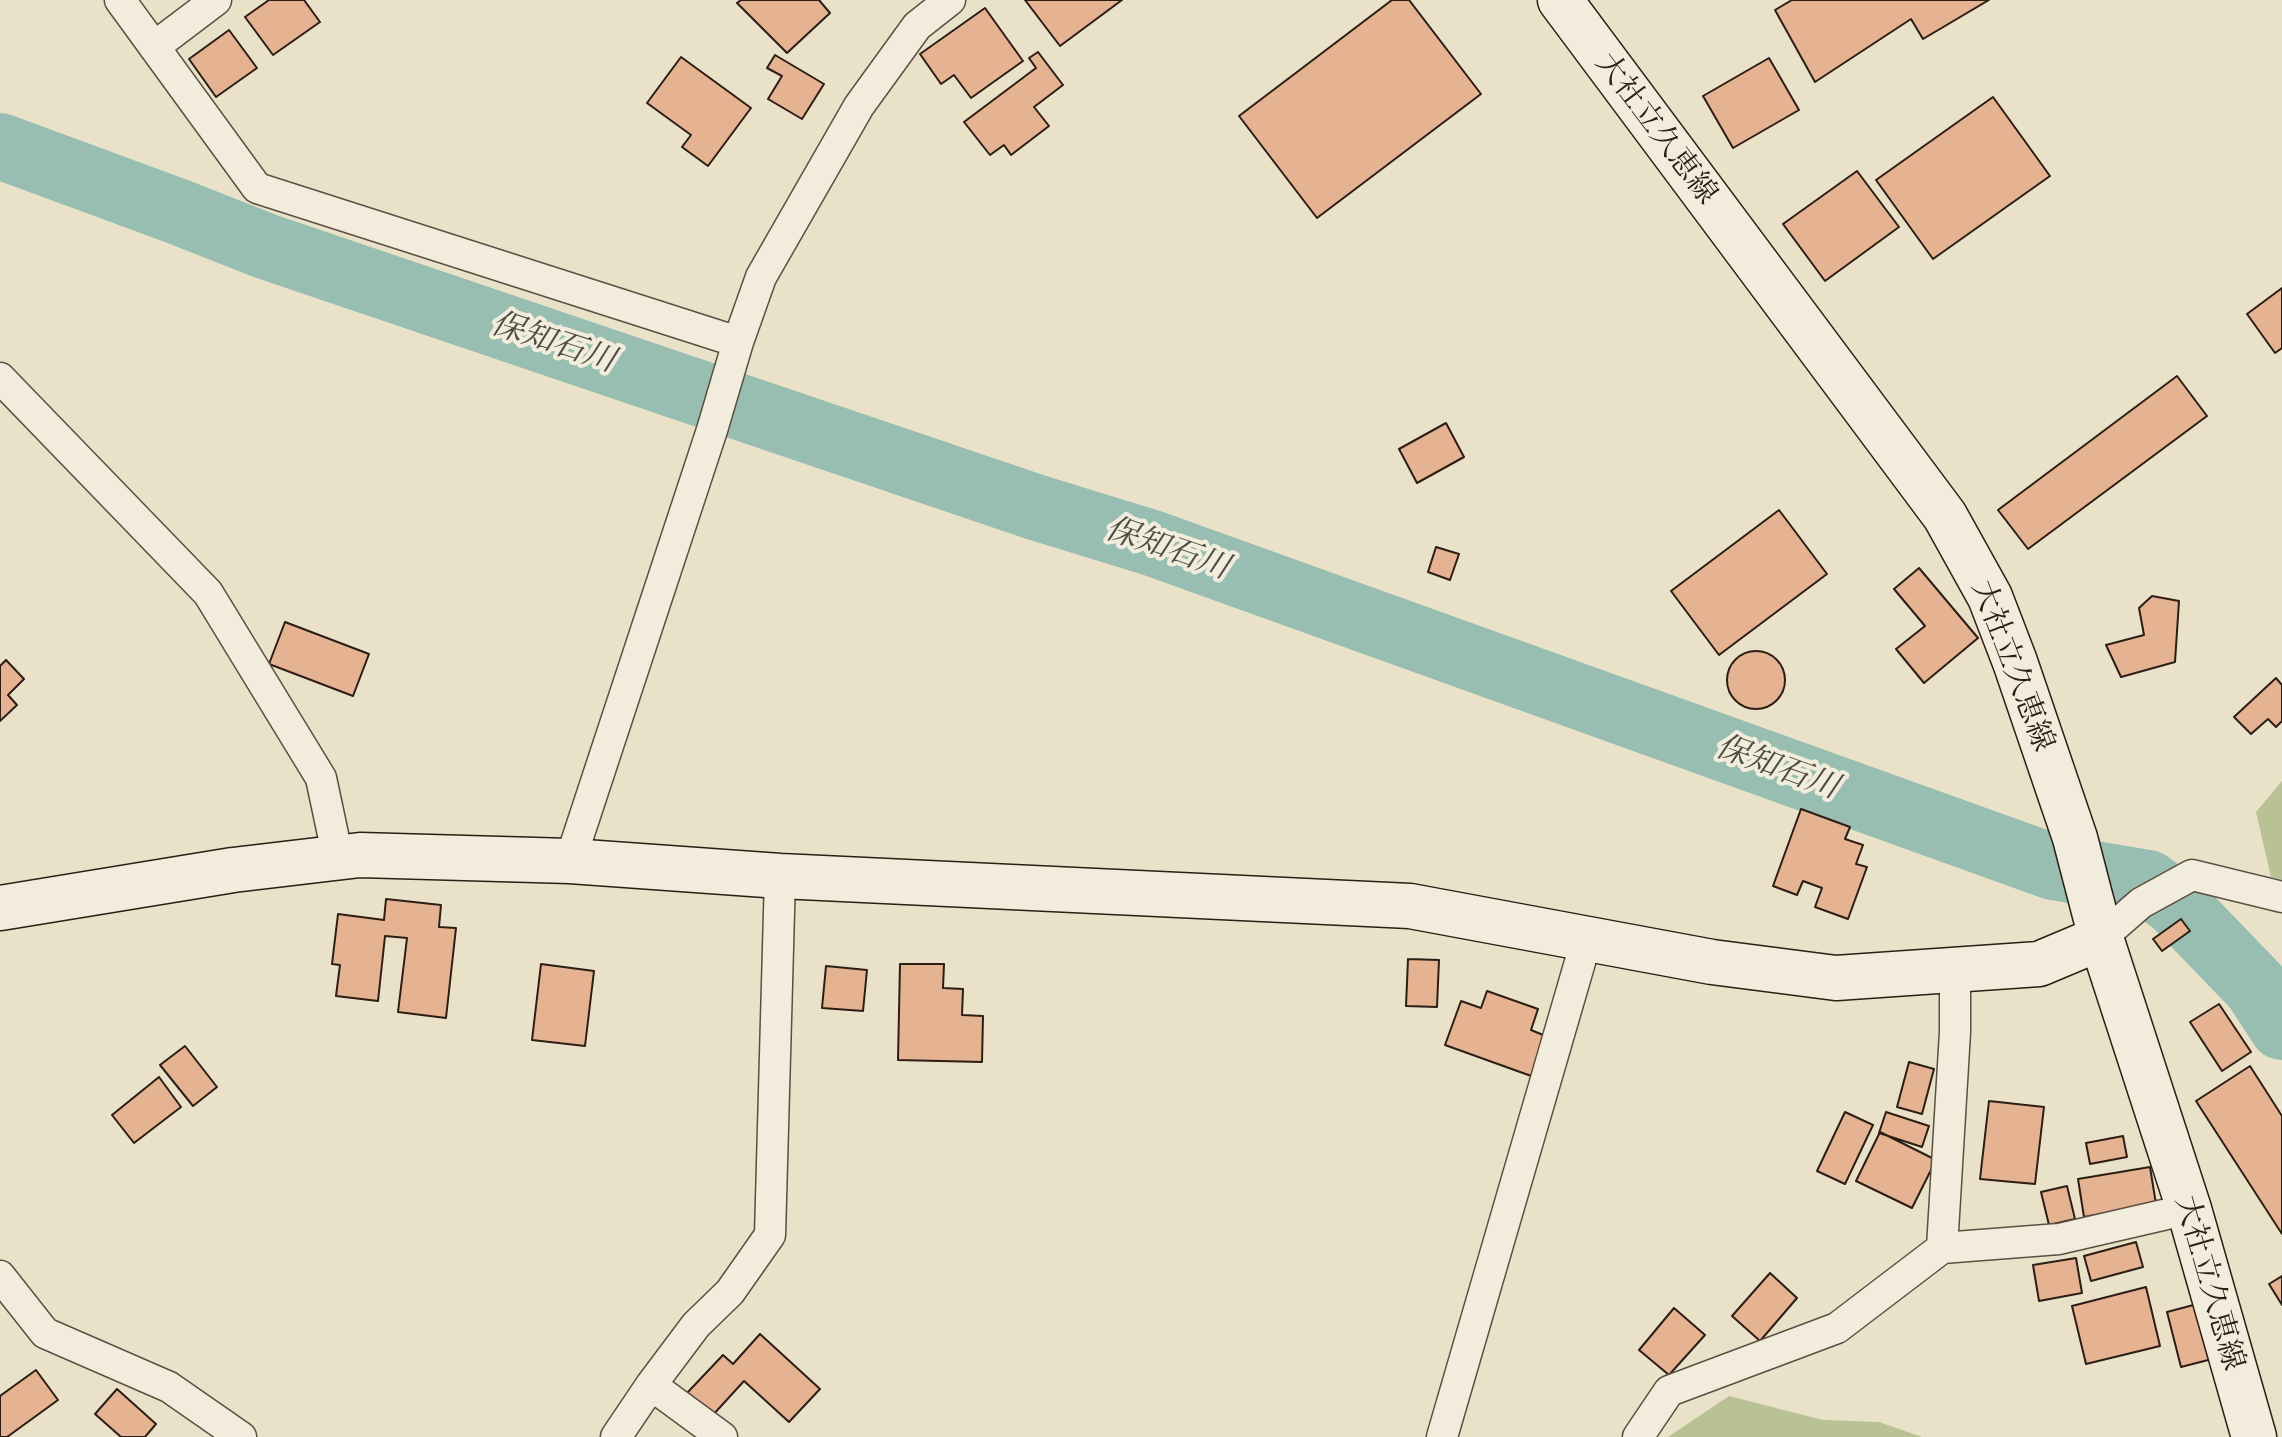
<!DOCTYPE html>
<meta charset="utf-8">
<style>
body{margin:0}
canvas{display:block;background:#e9e2c8}
</style>
<canvas width="2282" height="1437"></canvas>
<script>
const ctx = document.querySelector('canvas').getContext('2d');
ctx.lineJoin = 'round';
function fillPath(path, color) { ctx.fillStyle = color; ctx.fill(path, 'evenodd'); }
const toPath = rows => new Path2D(rows.map(r => 'M' + r).join(''));
function strokePath(path, color, width, dash) { ctx.strokeStyle = color; ctx.lineWidth = width; ctx.lineCap = dash ? 'butt' : 'round'; ctx.setLineDash(dash || []); ctx.stroke(path); }
function label(font, color, halo, rows, align = 'center') {
  ctx.font = font + ' "EB Garamond","Noto Serif JP",serif'; ctx.lineWidth = 8; ctx.setLineDash([]); ctx.textBaseline = 'middle'; ctx.strokeStyle = halo; ctx.fillStyle = color; for (const [text, x, y, turn = 0] of rows) {
    ctx.save(); ctx.translate(x, y); ctx.rotate((+turn || 0) * Math.PI / 180); ctx.textAlign = isNaN(turn) ? turn : align; if (halo) ctx.strokeText(text, 0, 0); ctx.fillText(text, 0, 0); ctx.restore();
  }
}
const green = toPath([
 [2282,781,2282,880,2271,877,2256,812],
 [1729,1396,1823,1420,1879,1422,1922,1437,1668,1437]
]);
const river = toPath([
 [0,146,179,212,265,246,1035,507,1152,543,2053,867,2148,883,2175,903,2256,987,2282,1027]
]);
const building = toPath([
 [269,0,304,0,320,22,273,55,245,17,269,0],
 [741,0,819,0,830,13,787,53,737,3,741,0],
 [1025,0,1122,0,1060,46,1025,0],
 [1392,0,1409,0,1481,94,1317,218,1239,116,1392,0],
 [1792,0,1989,0,1923,39,1911,19,1815,82,1775,10,1792,0],
 [985,8,1023,61,971,98,954,75,941,84,920,54,985,8],
 [229,30,257,68,216,97,189,59,229,30],
 [1038,52,1063,85,1034,107,1049,126,1011,155,1004,145,990,155,964,122,1036,68,1029,58,1038,52],
 [775,55,824,84,802,119,768,99,782,76,767,68,775,55],
 [681,57,751,108,708,166,682,147,691,135,647,103,681,57],
 [1769,58,1799,110,1733,148,1703,96,1769,58],
 [1993,97,2050,176,1933,259,1876,180,1993,97],
 [1857,171,1899,227,1825,281,1783,224,1857,171],
 [2282,288,2282,348,2275,353,2247,314,2282,288],
 [2177,376,2207,416,2028,549,1998,510,2177,376],
 [1446,423,1464,457,1417,483,1399,449,1446,423],
 [1779,510,1827,574,1719,655,1671,591,1779,510],
 [1436,547,1459,554,1450,580,1428,572,1436,547],
 [1919,568,1978,638,1924,683,1896,649,1925,626,1894,589,1919,568],
 [2152,596,2179,601,2175,662,2121,677,2106,645,2144,635,2139,608,2152,596],
 [285,622,369,654,353,696,269,664,285,622],
 '1727 680a29 29 0 1 1 58 0a29 29 0 1 1-58 0Z',
 [6,660,24,679,8,695,17,705,0,721,0,666,6,660],
 [2276,678,2282,685,2282,721,2276,727,2268,719,2251,734,2234,717,2276,678],
 [1801,809,1850,827,1845,839,1863,845,1856,864,1867,867,1848,919,1815,907,1822,888,1803,881,1797,895,1773,886,1801,809],
 [386,899,441,905,439,927,456,928,446,1018,398,1012,407,938,385,936,378,1001,336,996,340,965,332,964,338,914,384,920,386,899],
 [2181,919,2190,931,2162,951,2153,939,2181,919],
 [1408,959,1439,960,1437,1007,1406,1006,1408,959],
 [541,964,594,971,585,1046,532,1040,541,964],
 [900,964,944,964,943,988,963,989,962,1015,983,1016,982,1062,898,1060,900,964],
 [826,966,867,970,863,1011,822,1008,826,966],
 [1487,991,1538,1009,1531,1030,1548,1037,1534,1077,1445,1045,1461,1001,1481,1008,1487,991],
 [2219,1004,2251,1052,2222,1071,2190,1022,2219,1004],
 [185,1046,217,1087,193,1106,160,1065,185,1046],
 [1909,1062,1934,1069,1922,1114,1897,1107,1909,1062],
 [2250,1066,2282,1116,2282,1234,2196,1101,2250,1066],
 [159,1077,181,1107,134,1143,112,1115,159,1077],
 [1989,1101,2044,1107,2035,1184,1980,1179,1989,1101],
 [1845,1112,1873,1125,1845,1184,1817,1171,1845,1112],
 [1886,1112,1929,1126,1922,1147,1879,1133,1886,1112],
 [1880,1132,1936,1160,1912,1208,1856,1181,1880,1132],
 [2123,1136,2127,1157,2090,1164,2086,1143,2123,1136],
 [2150,1167,2156,1204,2084,1217,2078,1179,2150,1167],
 [2067,1186,2075,1219,2049,1225,2041,1192,2067,1186],
 [2136,1242,2143,1267,2091,1281,2084,1256,2136,1242],
 [2076,1258,2082,1293,2039,1301,2033,1265,2076,1258],
 [1770,1273,1797,1298,1760,1341,1732,1316,1770,1273],
 [2282,1276,2282,1305,2269,1284,2282,1276],
 [2146,1287,2160,1346,2086,1364,2072,1306,2146,1287],
 [2201,1303,2216,1358,2181,1367,2167,1312,2201,1303],
 [1674,1308,1705,1335,1669,1375,1639,1350,1674,1308],
 [760,1334,820,1389,789,1422,744,1381,712,1416,687,1393,723,1355,733,1364,760,1334],
 [36,1370,58,1400,7,1437,0,1437,0,1396,36,1370],
 [117,1389,156,1424,145,1437,121,1437,95,1414,117,1389]
]);
const street = toPath([
 [120,0,257,188,738,342],
 [154,47,216,0],
 [0,378,208,593,321,778,338,858],
 [570,861,712,430,738,342,761,277,859,106,917,26,950,0],
 [2101,938,2141,903,2192,875,2282,897],
 [1942,1248,2059,1239,2189,1209],
 [0,1276,45,1333,169,1387,241,1437],
 [651,1385,722,1437],
 [616,1437,651,1385,696,1325,730,1292,770,1235,780,876],
 [1442,1437,1587,938],
 [1638,1437,1669,1391,1837,1328,1942,1248,1955,1032,1955,971]
]);
const secondary = toPath([
 [1560,0,1945,516,1990,597,2015,662,2075,838,2101,938,2189,1209,2254,1437],
 [0,908,233,870,360,855,570,861,780,876,1410,906,1712,962,1836,978,2039,964,2101,938]
]);
const streetNames = [
 ["大社立久恵線",1656,129,53],
 ["大社立久恵線",2012,666,69],
 ["大社立久恵線",2209,1283,74]
];
const waterNames = [
 ["保知石川",553,343,18],
 ["保知石川",1167,549,19],
 ["保知石川",1777,768,20]
];
fillPath(green, '#b9c294');
strokePath(river, '#98beb2', 66);
fillPath(building, '#e5b292');
strokePath(building, '#2c1d15', 2);
strokePath(street, '#5b4e42', 33);
strokePath(secondary, '#2c1d15', 47);
strokePath(street, '#f1ecdb', 30);
strokePath(secondary, '#f1ecdb', 44);
label('30px', '#2c1d15', '#f1ecdb', streetNames);
label('italic 32px', '#4c4d44', '#f1ecdb', waterNames);
</script>
